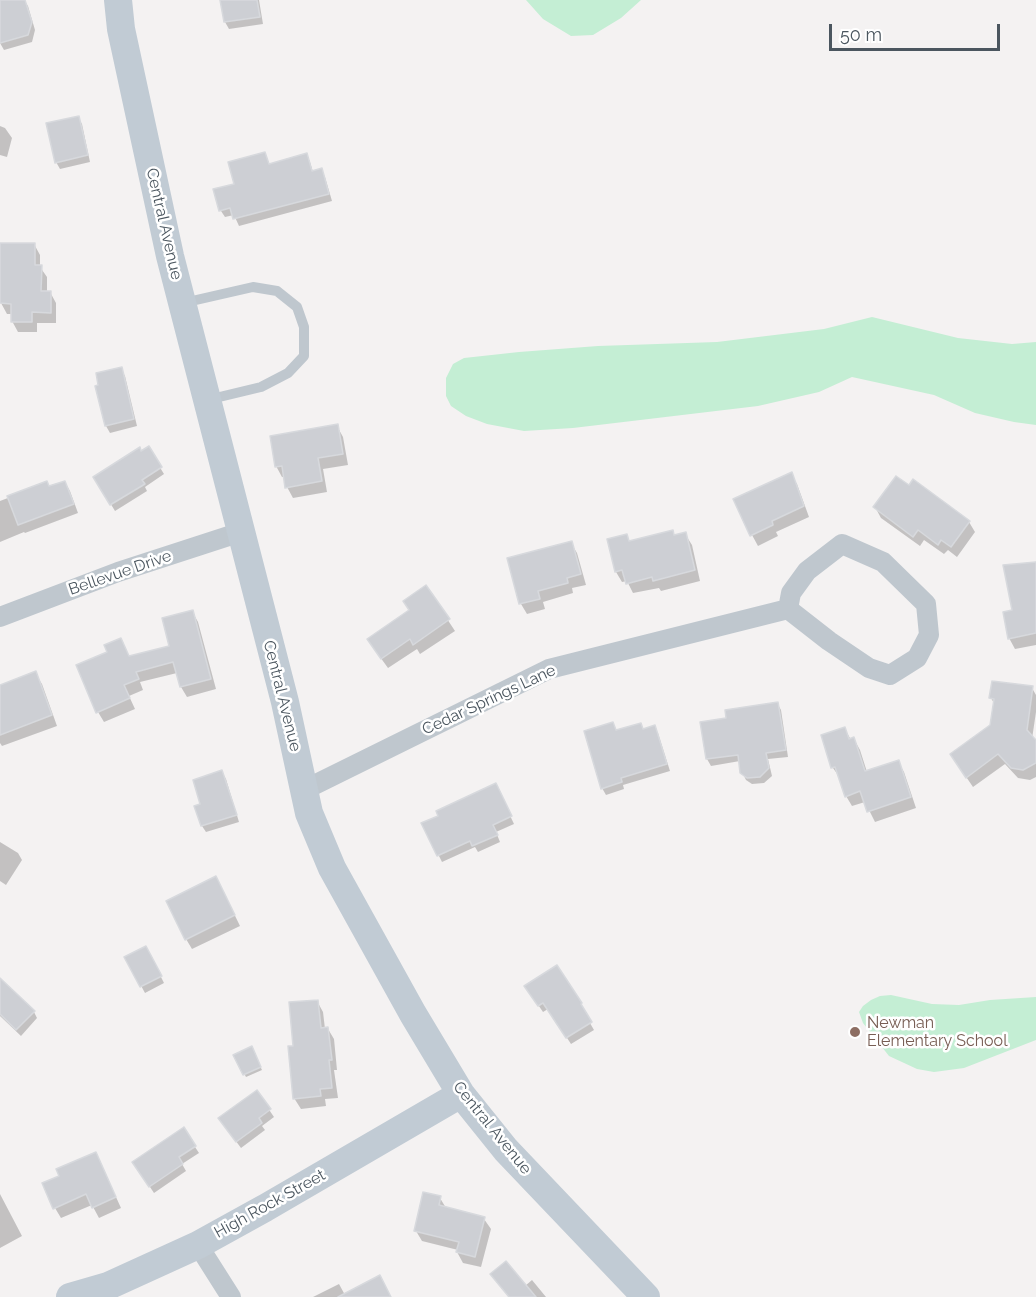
<!DOCTYPE html>
<style>
body{margin:0}
#map{position:relative;width:1036px;height:1297px;overflow:hidden;background:#f4f2f2;font-family:Raleway,sans-serif}
canvas{display:block}
.scale{position:absolute;left:829px;top:24px;width:171px;height:27px;box-sizing:border-box;border:3px solid #4b565f;border-top:0;padding-left:8px;font-size:18px;line-height:21px;white-space:nowrap;color:#4b565f;-webkit-text-stroke:4px #fff;paint-order:stroke}
</style>
<div id="map">
<canvas width="1036" height="1297"></canvas>
<div class="scale">50 m</div>
</div>
<script>
const ctx = document.querySelector('canvas').getContext('2d');
ctx.lineJoin = 'round';
function fillPath(path, color) { ctx.fillStyle = color; ctx.fill(path, 'evenodd'); }
const toPath = rows => new Path2D(rows.map(r => 'M' + r).join(''));
function strokePath(path, color, width, dash) { ctx.strokeStyle = color; ctx.lineWidth = width; ctx.lineCap = dash ? 'butt' : 'round'; ctx.setLineDash(dash || []); ctx.stroke(path); }
function label(font, color, halo, rows, align = 'center') {
  ctx.font = font + ' Raleway,sans-serif'; ctx.lineWidth = 5; ctx.setLineDash([]); ctx.textBaseline = 'middle'; ctx.strokeStyle = halo; ctx.fillStyle = color; for (const [text, x, y, turn = 0] of rows) {
    ctx.save(); ctx.translate(x, y); ctx.rotate((+turn || 0) * Math.PI / 180); ctx.textAlign = isNaN(turn) ? turn : align; if (halo) ctx.strokeText(text, 0, 0); ctx.fillText(text, 0, 0); ctx.restore();
  }
}
const green = toPath([
 [526,0,641,0,621,18,593,35,571,36,543,19],
 [872,317,958,338,1012,344,1036,342,1036,425,1014,422,975,413,934,395,852,377,819,392,758,406,573,428,524,431,487,424,466,416,451,406,446,396,446,378,453,364,464,358,519,352,598,346,717,342,824,329],
 [891,995,932,1004,959,1005,990,1000,1036,997,1036,1040,964,1068,934,1072,917,1069,889,1056,863,1023,859,1012,863,1006,871,1000,880,996]
]);
const shadow = toPath([
 [0,0,24,0,28,6,35,30,32,42,4,50,0,43],
 [222,0,259,0,263,24,229,29,225,22],
 [78,117,82,124,90,162,60,169,56,162],
 [0,126,5,128,12,138,7,157,0,155],
 [265,154,270,165,307,155,310,162,313,172,321,170,325,177,332,201,239,226,234,215,225,217,221,211,215,190,236,185],
 [0,244,34,244,40,255,40,267,47,277,47,292,50,292,56,303,56,323,37,323,37,332,18,332,12,321,12,314,7,314,1,303],
 [121,369,125,376,137,426,110,433,106,426,97,387,100,386],
 [337,426,343,437,348,465,323,469,327,492,293,498,287,487,285,477,282,477,276,466],
 [148,448,164,474,145,487,147,491,115,511,95,478],
 [791,474,797,484,809,517,776,532,778,536,758,546,752,535],
 [65,482,70,491,78,513,25,533,24,532,0,542,0,501,47,483,50,487],
 [875,507,969,522,975,532,957,557,948,550,944,554,924,540,920,546,881,518],
 [672,532,675,537,685,534,692,545,700,581,661,591,659,588,633,593,627,581,622,582,616,572,609,540,627,536,630,542],
 [571,543,577,553,586,585,572,588,573,593,543,602,545,609,527,614,521,604,508,559],
 [1036,563,1036,645,1015,649,1009,638,1014,611],
 [426,587,455,631,420,654,417,649,388,668,375,650,410,611],
 [192,611,198,622,216,689,187,697,181,687,177,673,140,682,143,690,129,696,135,709,104,722,98,712,109,652,120,640,129,657,171,647],
 [35,673,42,684,57,726,2,746,0,743,0,686],
 [1032,688,1036,695,1036,712,1032,739,1036,743,1036,777,1030,780,1018,778,1005,764,973,787,958,765,991,726,995,705,991,698],
 [777,703,781,710,788,757,768,759,772,776,764,783,752,784,746,780,742,772,740,761,711,766,707,759,702,723,728,719],
 [613,724,617,731,644,730,654,727,658,733,670,771,623,785,624,789,606,795,602,788],
 [845,729,851,740,854,739,860,750,867,772,898,762,904,772,916,808,875,822,865,802,852,806,846,796,840,778,833,768,823,736],
 [222,772,226,779,239,822,206,832,202,826,196,807,202,805],
 [499,792,514,824,496,832,500,842,478,852,475,847,442,862,423,824],
 [0,842,18,853,22,860,6,885,0,881],
 [222,889,240,926,192,949,186,939],
 [150,955,164,983,145,993,126,958],
 [0,985,34,1012,37,1018,21,1036,0,1016],
 [530,993,583,1011,594,1030,571,1044,548,1009,543,1012],
 [317,1001,323,1012,325,1029,328,1029,334,1039,337,1070,334,1070,338,1098,325,1099,326,1106,301,1109,294,1098,295,1047],
 [251,1048,262,1070,246,1077,235,1056],
 [257,1092,274,1117,262,1126,265,1130,241,1148,224,1125],
 [195,1147,199,1153,182,1164,186,1171,154,1193,138,1169],
 [101,1164,121,1208,99,1218,92,1205,61,1218,55,1208],
 [0,1194,22,1236,0,1248],
 [440,1198,446,1208,484,1219,491,1229,481,1267,463,1263,457,1252,458,1250,422,1241,416,1231],
 [492,1275,525,1286,532,1280,546,1297,510,1297,496,1281],
 [339,1284,345,1295,390,1297,313,1297]
]);
const building = toPath([
 [0,0,25,0,32,22,28,35,0,43,0,0],
 [220,0,257,0,260,17,224,22,220,0],
 [79,116,88,155,55,163,46,123,79,116],
 [265,152,269,164,307,153,312,171,322,168,329,194,233,219,230,208,219,211,213,189,234,184,228,162,265,152],
 [0,243,35,243,35,265,42,265,41,291,51,291,51,313,32,312,32,322,11,322,11,304,0,303,0,243],
 [122,367,134,419,105,426,95,386,98,385,96,373,122,367],
 [338,424,343,454,318,458,322,481,285,488,282,466,275,467,270,436,338,424],
 [149,446,162,467,142,480,145,484,110,505,93,477,140,447,141,451,149,446],
 [792,472,804,506,772,521,773,525,750,536,733,499,792,472],
 [896,476,909,485,913,479,970,521,951,547,941,540,938,545,918,530,913,537,873,507,896,476],
 [47,481,49,486,65,481,74,504,18,525,7,496,47,481],
 [673,530,674,535,686,532,695,570,653,581,652,577,626,584,622,570,615,572,607,539,627,534,629,541,673,530],
 [572,541,581,574,567,578,568,583,538,591,540,599,519,604,507,558,572,541],
 [1036,562,1036,633,1008,639,1003,612,1012,610,1003,565,1036,562],
 [426,585,450,619,413,645,410,639,381,659,367,639,409,610,403,601,426,585],
 [193,610,211,679,180,687,173,662,136,672,139,679,124,685,130,698,96,713,76,665,107,652,104,645,121,638,129,656,169,646,162,618,193,610],
 [36,671,52,715,0,735,0,685,36,671],
 [992,681,1033,686,1027,730,1036,740,1036,763,1023,770,1011,768,998,754,966,778,950,754,990,725,994,699,989,698,992,681],
 [778,702,786,750,766,753,769,768,760,777,747,778,740,773,738,755,706,759,700,722,726,718,725,710,778,702],
 [613,722,616,730,641,723,643,729,655,725,667,764,621,778,622,782,601,789,584,731,613,722],
 [845,727,849,739,854,737,865,771,899,760,911,797,867,812,860,791,845,797,835,767,831,768,821,735,845,727],
 [222,770,237,815,201,826,194,806,200,804,193,780,222,770],
 [496,783,512,816,493,825,498,835,472,846,470,841,437,856,421,823,438,816,436,811,496,783],
 [216,876,235,915,185,940,166,901,216,876],
 [146,946,162,976,140,987,124,957,146,946],
 [557,965,582,1003,581,1004,592,1022,566,1038,543,1003,538,1006,524,986,557,965],
 [0,978,35,1011,16,1030,0,1014,0,978],
 [318,1000,321,1028,328,1027,332,1060,329,1060,332,1088,320,1089,321,1096,293,1099,288,1046,293,1046,289,1002,318,1000],
 [252,1046,261,1067,243,1075,233,1055,252,1046],
 [257,1090,271,1109,259,1118,262,1123,236,1142,218,1118,257,1090],
 [184,1127,196,1146,179,1157,183,1164,149,1187,132,1162,184,1127],
 [96,1152,116,1197,92,1208,86,1194,53,1209,42,1183,59,1176,56,1169,96,1152],
 [423,1192,441,1196,439,1205,485,1217,475,1257,456,1252,459,1242,414,1231,423,1192],
 [506,1261,536,1297,509,1297,490,1274,506,1261],
 [380,1275,391,1297,338,1297,380,1275]
]);
const lane = toPath([
 [183,303,253,287,277,291,297,307,304,327,304,356,288,373,261,387,207,400]
]);
const street = toPath([
 [0,617,118,572,241,532],
 [304,790,549,669,788,609,791,593,807,571,842,544,883,562,926,604,929,635,917,658,890,675,869,668,829,641,788,609],
 [198,1245,231,1297]
]);
const secondary = toPath([
 [118,0,121,29,170,256,285,702,309,813,332,868,413,1014,461,1094,506,1150,646,1297],
 [70,1297,108,1286,198,1245,265,1208,461,1094]
]);
const markers = [
 [855,1032,6,"#8d6e63"]
];
const streetNames = [
 ["Central Avenue",164,224,77],
 ["Bellevue Drive",120,573,-19],
 ["Central Avenue",282,696,76],
 ["Cedar Springs Lane",489,700,-25],
 ["Central Avenue",492,1128,51],
 ["High Rock Street",270,1204,-29]
];
const educationNames = [
 ["Newman",867,1023],
 ["Elementary School",867,1041]
];
fillPath(green, '#c4eed4');
fillPath(shadow, '#0003');
fillPath(building, '#cdcfd4');
strokePath(building, '#d7d9dd', 1.5);
strokePath(lane, '#bfc7ce', 10);
strokePath(street, '#bfc7ce', 20);
strokePath(secondary, '#c1cbd4', 28);
for (const [x, y, r, color] of markers) { const dot = new Path2D(); dot.arc(x, y, r, 0, 2 * Math.PI); ctx.fillStyle = color; ctx.fill(dot); strokePath(dot, '#fff', 2); }
label('16px', '#4b565f', '#fff', streetNames);
label('16px', '#785e54', '#fff', educationNames, 'left');
</script>
